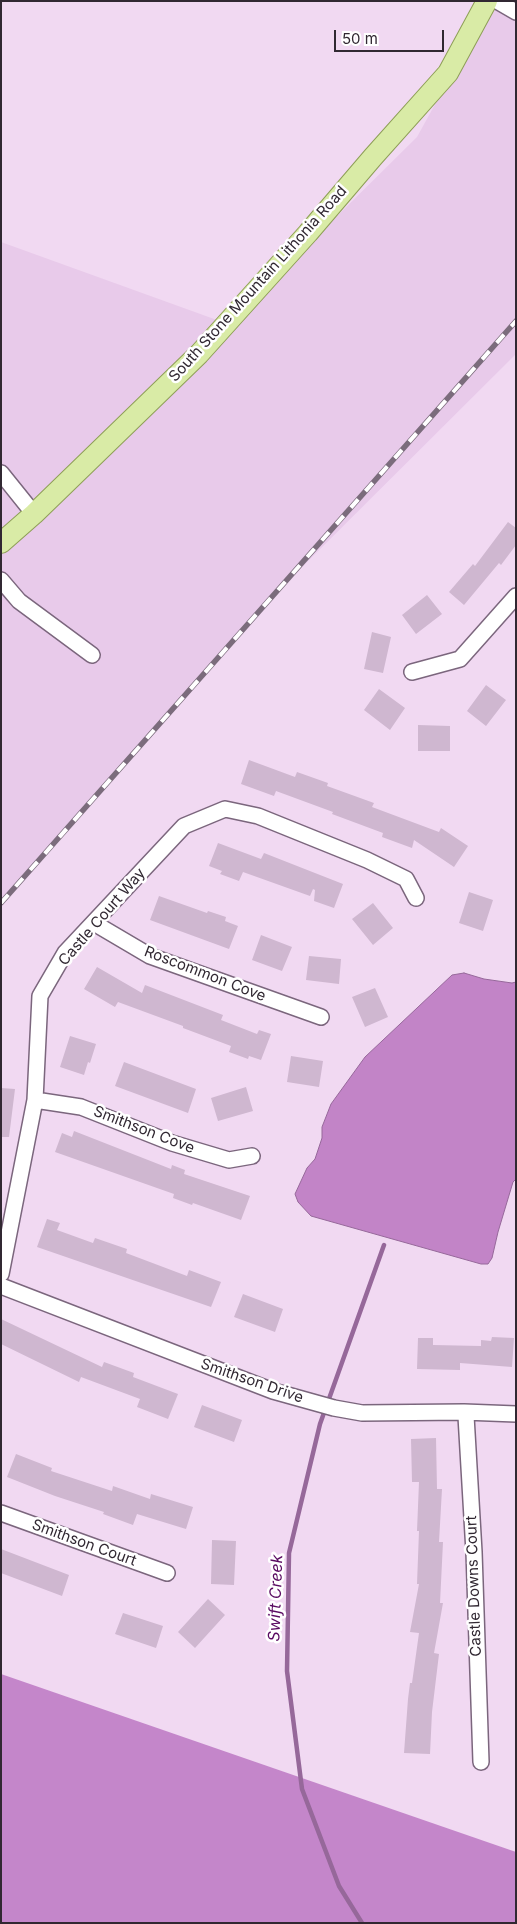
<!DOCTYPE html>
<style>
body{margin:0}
#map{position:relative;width:517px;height:1924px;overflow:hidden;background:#f1d9f2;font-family:Inter,sans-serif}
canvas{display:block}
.frame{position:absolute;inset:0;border:2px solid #312832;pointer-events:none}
.scale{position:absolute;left:334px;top:30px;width:110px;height:22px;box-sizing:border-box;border:2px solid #312832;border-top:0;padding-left:6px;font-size:15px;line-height:18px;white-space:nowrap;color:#312832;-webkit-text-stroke:4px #fff;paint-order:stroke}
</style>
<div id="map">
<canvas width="517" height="1924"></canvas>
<div class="frame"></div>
<div class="scale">50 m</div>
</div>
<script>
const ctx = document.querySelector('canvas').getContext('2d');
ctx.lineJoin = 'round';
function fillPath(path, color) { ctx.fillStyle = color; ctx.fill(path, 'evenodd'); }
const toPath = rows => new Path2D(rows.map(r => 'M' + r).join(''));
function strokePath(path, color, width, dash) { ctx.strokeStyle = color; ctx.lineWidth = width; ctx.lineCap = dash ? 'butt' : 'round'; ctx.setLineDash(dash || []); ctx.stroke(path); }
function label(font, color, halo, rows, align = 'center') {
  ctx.font = font + ' Inter,sans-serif'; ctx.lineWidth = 5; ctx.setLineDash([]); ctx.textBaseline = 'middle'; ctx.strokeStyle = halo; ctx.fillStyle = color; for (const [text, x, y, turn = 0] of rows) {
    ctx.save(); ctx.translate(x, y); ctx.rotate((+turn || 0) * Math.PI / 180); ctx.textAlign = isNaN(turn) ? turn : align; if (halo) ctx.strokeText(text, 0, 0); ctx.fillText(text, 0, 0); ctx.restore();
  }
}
const built = toPath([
 [492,1,516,1,516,354,284,585,1,903,1,242,228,324,417,137]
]);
const forest = toPath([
 [1,1674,516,1852,516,1923,1,1923]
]);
const water = toPath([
 [464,973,484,979,512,983,516,982,516,1179,513,1182,498,1232,492,1258,488,1264,481,1264,311,1216,298,1202,295,1194,307,1168,315,1159,322,1138,322,1127,331,1104,365,1057,452,975,464,973]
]);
const stream = toPath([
 [362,1923,339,1886,302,1789,287,1671,289,1553,320,1424,384,1245]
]);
const building = toPath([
 [508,522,516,528,516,545,501,565,499,563,464,605,449,592,473,564,475,566],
 [427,595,442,614,416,634,402,615],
 [372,632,391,637,383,673,364,669],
 [486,685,506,700,486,726,467,711],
 [379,689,405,708,390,730,364,710],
 [418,725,450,726,450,751,418,751],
 [249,760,295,777,297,772,328,783,327,786,374,803,372,807,439,832,441,828,468,846,454,867,414,840,412,848,382,837,383,833,332,814,333,812,276,791,274,796,241,784],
 [218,843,261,859,264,853,343,884,334,908,314,901,315,890,313,889,310,896,243,872,239,881,220,874,222,871,209,866],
 [469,892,493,900,483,931,459,923],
 [159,896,207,913,208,911,226,917,225,921,238,926,229,949,150,920],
 [373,903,393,928,373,945,352,919],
 [261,935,292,947,282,971,252,960],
 [309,956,341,959,339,984,306,980],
 [97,967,142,993,145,985,223,1015,221,1020,257,1034,259,1030,271,1034,261,1060,249,1056,248,1059,229,1052,231,1046,183,1028,183,1026,118,1002,115,1007,84,989],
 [375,988,388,1017,365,1027,352,997],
 [70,1036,96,1044,90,1063,88,1062,84,1075,60,1067],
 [291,1056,323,1061,319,1087,287,1082],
 [124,1062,196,1089,188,1113,115,1086],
 [246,1087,253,1111,218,1121,211,1098],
 [1,1088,15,1089,9,1137,1,1137],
 [74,1131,171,1169,172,1165,185,1170,184,1174,250,1196,241,1220,193,1203,192,1205,173,1198,174,1194,55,1152,62,1133,72,1137],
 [47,1219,60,1223,57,1230,93,1243,95,1238,127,1249,126,1253,187,1276,189,1270,221,1282,211,1307,37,1247],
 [243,1294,283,1309,275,1332,234,1317],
 [1,1319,102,1367,104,1362,134,1373,133,1377,178,1394,168,1419,137,1407,140,1399,81,1377,79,1382,1,1344],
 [492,1337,514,1338,512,1367,460,1363,460,1370,417,1369,418,1338,433,1338,433,1345,481,1346,481,1340,491,1341],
 [202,1405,242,1420,234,1442,194,1427],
 [436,1438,437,1489,442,1489,439,1542,443,1542,440,1603,443,1603,434,1653,439,1654,432,1712,430,1754,404,1753,408,1699,410,1683,412,1683,419,1633,410,1632,419,1584,417,1584,419,1531,417,1531,419,1482,412,1482,411,1439],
 [16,1454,52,1468,51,1471,112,1491,113,1486,150,1499,151,1494,193,1507,186,1529,137,1514,133,1525,103,1514,104,1512,55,1496,7,1477],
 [212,1540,236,1541,234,1585,211,1584],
 [1,1549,69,1575,62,1596,1,1573],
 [208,1599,225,1615,195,1648,178,1632],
 [123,1613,163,1626,156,1648,115,1634]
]);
const minor = toPath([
 [497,1,516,12],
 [1,473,34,514],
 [1,580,19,601,92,655],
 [412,672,460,659,516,596],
 [94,923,150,956,321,1017],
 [35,1100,81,1107,172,1143,229,1160,252,1156],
 [1,1274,35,1100,40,996,65,953,184,826,225,809,258,816,367,860,406,879,416,898],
 [1,1286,273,1391,334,1408,362,1413,464,1412,516,1414],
 [464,1412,466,1416,474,1552,481,1762],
 [1,1513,167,1573]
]);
const major = toPath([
 [1,543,34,514,199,354,308,233,373,157,448,73,487,1]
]);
const rail = toPath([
 [1,903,516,321]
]);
const streetNames = [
 ["South Stone Mountain Lithonia Road",258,284,-48],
 ["Castle Court Way",102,917,-49],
 ["Roscommon Cove",205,974,21],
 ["Smithson Cove",144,1130,21],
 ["Smithson Drive",252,1381,19],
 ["Smithson Court",84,1543,20],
 ["Castle Downs Court",474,1586,-92]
];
const waterNames = [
 ["Swift Creek",276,1598,-88]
];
fillPath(built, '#e8caea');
fillPath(forest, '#c486ca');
fillPath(water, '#c284c7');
strokePath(water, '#96689a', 1);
strokePath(stream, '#96689a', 4.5);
fillPath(building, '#cfb7d0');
strokePath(minor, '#7b667d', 18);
strokePath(major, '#8d9e56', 22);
strokePath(minor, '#fff', 15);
strokePath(major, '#d9eba6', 20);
strokePath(rail, '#7b6c7c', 5.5);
strokePath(rail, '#fff', 4, [11]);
label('15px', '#312832', '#fff', streetNames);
label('italic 16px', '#590a61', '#fff', waterNames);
</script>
